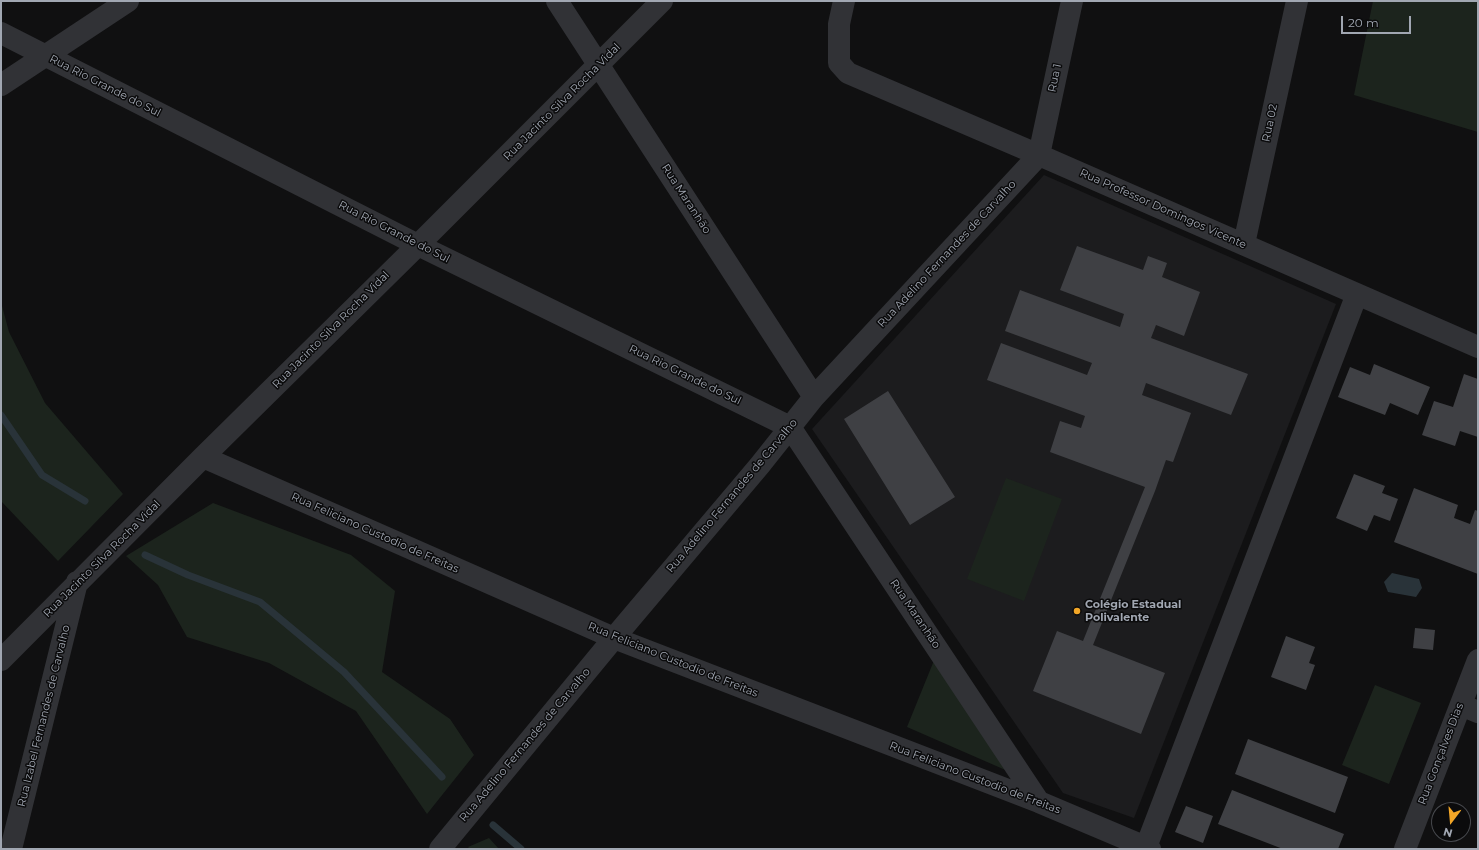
<!DOCTYPE html>
<meta charset="utf-8">
<style>
body{margin:0}
#map{position:relative;width:1479px;height:850px;overflow:hidden;background:#101011;font-family:Montserrat,sans-serif}
canvas{display:block}
.frame{position:absolute;inset:0;border:2px solid #a1a7b2;pointer-events:none}
.north{position:absolute;left:1431px;top:802px;width:40px;height:40px;box-sizing:border-box;background:#0b0b0c;border:1px solid #47494e;border-radius:50%;rotate:196deg;font-size:11px;font-weight:700;line-height:16px;text-align:center;color:#a1a7b2}
.north::after{content:'';display:block;margin:auto;width:14px;height:18px;background:#f2a627;clip-path:polygon(50% 0,100% 100%,50% 72%,0 100%)}
.scale{position:absolute;left:1341px;top:16px;width:70px;height:18px;box-sizing:border-box;border:2px solid #a1a7b2;border-top:0;padding-left:5px;font-size:12px;line-height:14px;white-space:nowrap;color:#a1a7b2;-webkit-text-stroke:3px #0b0b0c;paint-order:stroke}
</style>
<div id="map">
<canvas width="1479" height="850"></canvas>
<div class="frame"></div>
<div class="north">N</div>
<div class="scale">20 m</div>
</div>
<script>
const ctx = document.querySelector('canvas').getContext('2d');
ctx.lineJoin = 'round';
function fillPath(path, color) { ctx.fillStyle = color; ctx.fill(path, 'evenodd'); }
const toPath = rows => new Path2D(rows.map(r => 'M' + r).join(''));
function strokePath(path, color, width, dash) { ctx.strokeStyle = color; ctx.lineWidth = width; ctx.lineCap = dash ? 'butt' : 'round'; ctx.setLineDash(dash || []); ctx.stroke(path); }
function label(font, color, halo, rows, align = 'center') {
  ctx.font = font + ' Montserrat,sans-serif'; ctx.lineWidth = 3; ctx.setLineDash([]); ctx.textBaseline = 'middle'; ctx.strokeStyle = halo; ctx.fillStyle = color; for (const [text, x, y, turn = 0] of rows) {
    ctx.save(); ctx.translate(x, y); ctx.rotate((+turn || 0) * Math.PI / 180); ctx.textAlign = isNaN(turn) ? turn : align; if (halo) ctx.strokeText(text, 0, 0); ctx.fillText(text, 0, 0); ctx.restore();
  }
}
const built = toPath([
 [1044,175,1336,304,1134,818,1063,793,812,429]
]);
const green = toPath([
 [1373,1,1478,1,1478,132,1354,95],
 [1,302,9,332,45,403,123,494,58,561,1,501],
 [1006,478,1062,499,1024,601,967,579],
 [213,503,351,555,395,591,382,672,450,719,474,755,427,814,356,711,269,663,187,637,158,585,126,556],
 [935,658,1010,772,907,727],
 [1375,685,1421,703,1389,784,1342,765],
 [489,838,499,849,470,849,468,847]
]);
const water = toPath([
 [1392,573,1419,579,1422,588,1416,597,1388,592,1384,582]
]);
const stream = toPath([
 [1,415,42,475,85,501],
 [145,555,188,575,260,602,344,672,442,777],
 [493,825,521,849]
]);
const building = toPath([
 [1077,246,1143,270,1148,256,1167,263,1162,277,1200,292,1184,336,1156,325,1151,338,1248,374,1231,415,1146,383,1142,395,1191,413,1173,462,1166,460,1155,491,1093,645,1165,673,1141,734,1033,691,1057,631,1083,641,1145,487,1050,452,1060,421,1081,428,1085,416,987,380,1001,343,1087,375,1092,363,1005,331,1020,290,1120,327,1124,314,1060,290],
 [1374,364,1430,387,1418,415,1390,403,1385,415,1338,397,1350,367,1370,375],
 [1464,374,1478,379,1478,437,1460,431,1455,446,1422,435,1434,401,1453,407],
 [888,391,955,497,910,525,844,419],
 [1354,474,1385,486,1382,493,1398,499,1390,521,1374,515,1367,531,1336,518],
 [1414,488,1458,505,1454,518,1470,524,1475,510,1478,511,1478,574,1394,542],
 [1415,628,1435,630,1433,650,1413,648],
 [1286,636,1315,647,1309,663,1315,665,1306,690,1271,677],
 [1248,739,1348,777,1335,813,1235,774],
 [1232,790,1344,834,1338,849,1283,849,1218,824],
 [1186,806,1213,816,1203,843,1175,832]
]);
const street = toPath([
 [557,1,814,397],
 [844,1,839,24,839,63,848,73,1039,155,1478,347],
 [1,33,418,245,790,427],
 [1,85,128,1],
 [1039,155,1072,1],
 [1244,244,1297,1],
 [790,427,1039,802],
 [203,457,614,638,1039,802,1150,849],
 [1,660,203,457,418,245,662,1],
 [1461,705,1478,712],
 [1146,847,1357,294],
 [11,849,77,582],
 [440,849,614,638,760,465,814,397,1039,155],
 [1405,849,1478,660]
]);
const markers = [
 [1077,611,4,"#f2a627"]
];
const streetNames = [
 ["Rua 1",1055,78,-78],
 ["Rua Rio Grande do Sul",105,86,27],
 ["Rua Jacinto Silva Rocha Vidal",562,102,-45],
 ["Rua 02",1270,123,-78],
 ["Rua Maranhão",686,199,57],
 ["Rua Professor Domingos Vicente",1163,209,24],
 ["Rua Rio Grande do Sul",394,232,27],
 ["Rua Adelino Fernandes de Carvalho",947,254,-47],
 ["Rua Jacinto Silva Rocha Vidal",331,330,-45],
 ["Rua Rio Grande do Sul",685,375,26],
 ["Rua Adelino Fernandes de Carvalho",732,496,-50],
 ["Rua Feliciano Custodio de Freitas",375,533,24],
 ["Rua Jacinto Silva Rocha Vidal",102,559,-45],
 ["Rua Maranhão",915,614,56],
 ["Rua Feliciano Custodio de Freitas",673,660,22],
 ["Rua Izabel Fernandes de Carvalho",44,716,-76],
 ["Rua Adelino Fernandes de Carvalho",525,745,-50],
 ["Rua Gonçalves Dias",1441,754,-69],
 ["Rua Feliciano Custodio de Freitas",975,778,21]
];
const poiNames = [
 ["Colégio Estadual",1085,605],
 ["Polivalente",1085,618]
];
fillPath(built, '#1c1c1e');
fillPath(green, '#1c241d');
fillPath(water, '#293339');
strokePath(stream, '#293339', 7);
fillPath(building, '#3f4044');
strokePath(street, '#313236', 22);
for (const [x, y, r, color] of markers) { const dot = new Path2D(); dot.arc(x, y, r, 0, 2 * Math.PI); ctx.fillStyle = color; ctx.fill(dot); strokePath(dot, '#0b0b0c', 1.5); }
label('11px', '#a1a7b2', '#0b0b0c', streetNames);
label('bold 11px', '#a1a7b2', '#0b0b0c', poiNames, 'left');
</script>
